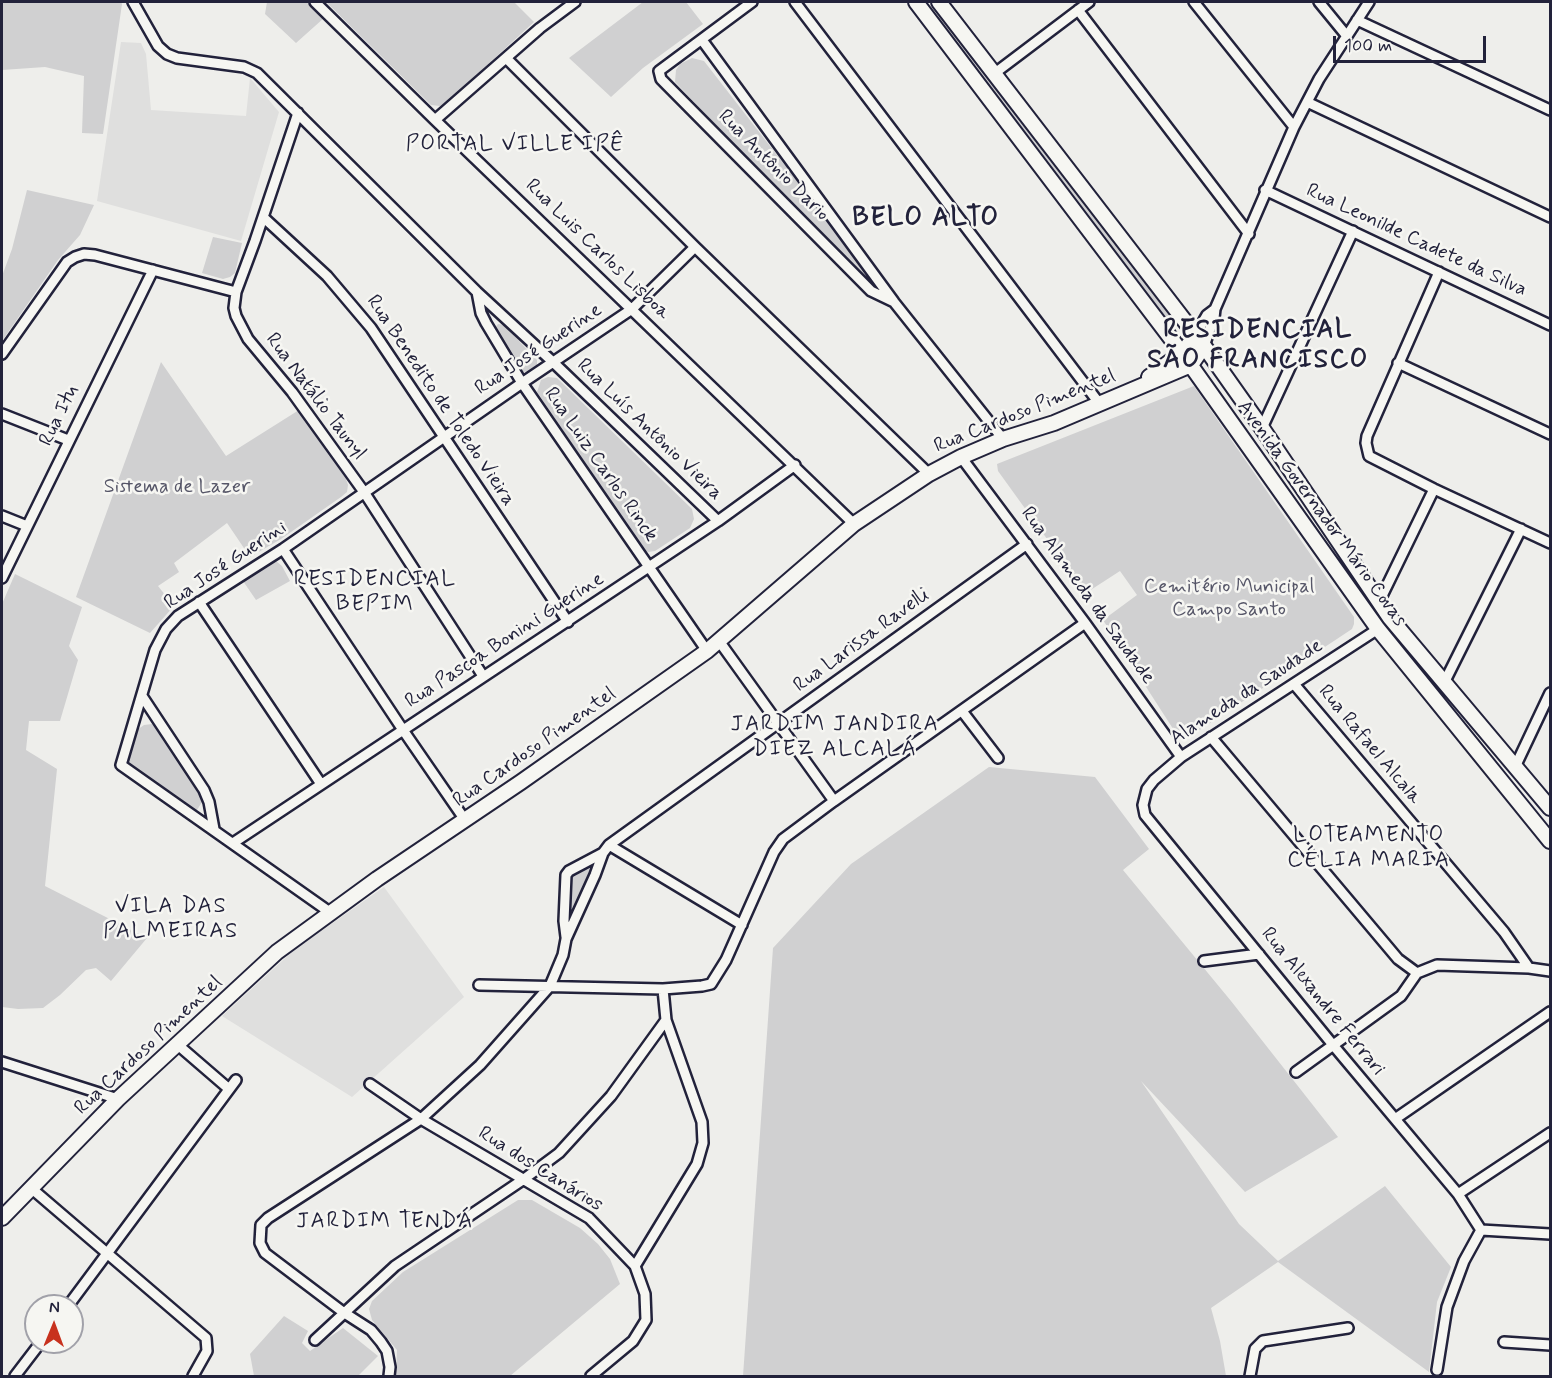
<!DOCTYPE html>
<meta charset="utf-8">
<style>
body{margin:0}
#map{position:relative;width:1552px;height:1378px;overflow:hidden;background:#eeeeeb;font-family:Mynerve,sans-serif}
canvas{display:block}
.frame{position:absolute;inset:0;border:3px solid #22223b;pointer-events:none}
.north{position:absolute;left:24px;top:1294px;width:60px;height:60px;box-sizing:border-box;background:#f6f6f2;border:2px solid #a1a1a9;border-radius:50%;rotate:1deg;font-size:16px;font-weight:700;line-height:24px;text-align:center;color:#22223b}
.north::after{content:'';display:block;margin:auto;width:21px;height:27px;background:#c8321e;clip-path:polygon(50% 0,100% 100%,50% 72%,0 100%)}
.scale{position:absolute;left:1333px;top:36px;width:153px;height:27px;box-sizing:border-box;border:3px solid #22223b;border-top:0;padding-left:8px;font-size:18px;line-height:21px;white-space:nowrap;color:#22223b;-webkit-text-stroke:4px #f6f6f2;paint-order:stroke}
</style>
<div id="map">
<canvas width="1552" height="1378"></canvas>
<div class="frame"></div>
<div class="north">N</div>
<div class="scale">100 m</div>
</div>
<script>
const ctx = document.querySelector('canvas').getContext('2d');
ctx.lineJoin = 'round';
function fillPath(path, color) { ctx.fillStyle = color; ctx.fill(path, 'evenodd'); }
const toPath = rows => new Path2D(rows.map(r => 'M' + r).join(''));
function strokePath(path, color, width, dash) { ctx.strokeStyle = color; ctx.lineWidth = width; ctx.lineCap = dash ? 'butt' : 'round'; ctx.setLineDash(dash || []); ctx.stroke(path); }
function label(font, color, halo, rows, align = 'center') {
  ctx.font = font + ' Mynerve,sans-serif'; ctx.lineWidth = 5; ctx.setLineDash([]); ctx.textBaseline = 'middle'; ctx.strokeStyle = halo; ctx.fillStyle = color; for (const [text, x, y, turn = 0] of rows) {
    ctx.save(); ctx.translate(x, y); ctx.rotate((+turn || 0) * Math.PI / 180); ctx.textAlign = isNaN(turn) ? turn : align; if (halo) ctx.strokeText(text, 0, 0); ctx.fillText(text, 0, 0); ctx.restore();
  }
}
const built = toPath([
 [121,42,141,43,146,54,151,110,246,116,250,78,279,112,241,241,97,201],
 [384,887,464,997,352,1097,222,1016,294,950]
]);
const green = toPath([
 [2,2,121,2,122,4,103,134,82,133,84,76,45,67,2,70],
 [267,2,307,2,324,18,296,43,265,14],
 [326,2,514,2,534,22,448,101,440,106,431,105],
 [643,2,686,2,703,24,643,68,611,97,569,58],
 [941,15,1175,323,1171,327,936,18],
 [692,58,704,61,874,280,873,284,868,285,675,82,676,70,680,64],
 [27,190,94,205,80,235,58,260,2,341,2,276,12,249],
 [213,237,242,243,235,273,230,277,223,279,202,273],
 [498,324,504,325,537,360,537,366,533,371,523,372,496,333,495,328],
 [161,362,226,456,299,410,346,479,348,485,347,492,341,497,281,539,250,557,227,523,174,563,179,572,158,586,174,606,150,633,76,597],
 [548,377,557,378,692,509,694,519,690,528,655,551,648,552,642,549,537,392,541,380],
 [1194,386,1354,617,1354,624,1352,629,1189,737,1182,737,1177,735,1103,620,1137,595,1120,571,1086,593,998,471,997,464],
 [276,561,282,566,290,581,256,600,243,581],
 [15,574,82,607,69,646,78,660,60,721,29,721,26,750,57,769,45,886,147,938,111,981,96,968,86,970,60,995,43,1008,18,1009,2,1007,2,604],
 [152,724,157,727,201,795,202,802,197,810,191,811,130,766,127,762,127,757,137,730,144,725],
 [989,767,1095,777,1149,849,1123,870,1231,1001,1338,1137,1245,1192,1141,1081,1239,1224,1278,1261,1385,1186,1451,1267,1437,1302,1429,1372,1278,1262,1211,1308,1220,1341,1226,1376,743,1376,773,948,851,864],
 [587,865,593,870,572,917,568,916,568,877],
 [518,1200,532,1200,580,1228,598,1244,610,1259,620,1284,510,1376,396,1376,397,1350,372,1320,369,1309,372,1301,403,1272],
 [284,1316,308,1331,302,1343,310,1351,343,1328,378,1356,358,1376,254,1376,250,1354]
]);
const street = toPath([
 [133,2,158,46,167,54,177,58,244,67,257,73,477,292,554,363,718,521],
 [315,2,435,120,854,524],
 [752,2,659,71,661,79,871,291,894,302],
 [795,2,1099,403],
 [1194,2,1294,127],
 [1319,2,1346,35],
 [1078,10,1249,234],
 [1357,20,1550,110],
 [702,40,894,302,1003,439],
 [506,58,695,247,929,474],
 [995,73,1089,2],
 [1307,102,1550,217],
 [298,113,255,241,236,292,234,308,236,316,248,339,292,392,364,492,483,676],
 [435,120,540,28,575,2],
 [1265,190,1550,325],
 [263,217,327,276,371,328,568,622],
 [1439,272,1367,436,1366,443,1369,456,1434,489,1550,543],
 [477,292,481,313,486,323,522,383,707,651],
 [1195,336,1207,315,1215,309],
 [1204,346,1214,318,1215,309,1294,127,1319,79,1369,2],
 [2,354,67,262,75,257,84,254,95,255,236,292],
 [1398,363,1550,434],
 [2,414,68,440],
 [1262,428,1353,231],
 [961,457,1085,623,1181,757],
 [2,516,27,526],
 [283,549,403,730,465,820],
 [2,578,153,270],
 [199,602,321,784],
 [1379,602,1434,489],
 [1378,629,1181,757,1154,780,1147,789,1143,805,1145,815,1333,1045,1458,1194,1481,1230],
 [719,641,834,801],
 [1444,683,1521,529],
 [1294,684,1504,932,1529,968],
 [142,696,204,790,209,802,214,829],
 [962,711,998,758],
 [1211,737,1398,959,1417,973],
 [1515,767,1550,693],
 [233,843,718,521,795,465],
 [609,845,742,925],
 [331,913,121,765,155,650,166,629,178,616,283,549,522,383,632,309,695,247],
 [566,937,564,921,566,875,569,871,603,853],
 [1204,961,1259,954],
 [1417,973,1437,965,1529,968,1550,971],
 [479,985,663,989,702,986,711,984,726,960,774,852,783,839,834,801,1085,623],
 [178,1045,229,1089],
 [2,1062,118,1099],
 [1296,1072,1401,996,1417,973],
 [370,1084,421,1119,589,1218,635,1266,645,1294,646,1320,633,1341,591,1376],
 [1395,1119,1550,1012],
 [31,1188,206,1338,207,1351,193,1376],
 [1458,1194,1550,1133],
 [1481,1230,1550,1234],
 [635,1266,697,1164,703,1143,702,1122,666,1020,663,989],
 [68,1306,236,1080],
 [315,1340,395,1266,524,1179,559,1153,611,1096,666,1020],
 [1504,1342,1550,1345],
 [1437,1370,1447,1307,1464,1261,1481,1230],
 [15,1376,41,1342],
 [389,1376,390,1367,387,1351,381,1342,371,1330,343,1312,265,1253,260,1243,261,1225,268,1218,421,1119,480,1065,550,986,563,955,566,939,595,875,603,853,609,845,1027,544],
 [1250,1376,1255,1349,1263,1341,1348,1328]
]);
const secondary = toPath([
 [916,2,1182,353,1378,629,1550,841],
 [939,2,1204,346,1262,428,1390,618,1550,808],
 [1149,377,1182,353,1195,336],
 [2,1218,118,1099,277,952,377,879,521,782,707,651,854,524,929,474,961,457,1003,439,1054,423,1191,365,1204,346]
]);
const streetNames = [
 ["Rua Antônio Dario",773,166,45],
 ["Rua Leonilde Cadete da Silva",1416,241,25],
 ["Rua Luis Carlos Lisboa",597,250,44],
 ["Rua José Guerine",539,350,-34],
 ["Rua Natálio Taunyl",315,397,53],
 ["Rua Benedito de Toledo Vieira",440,401,56],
 ["Rua Cardoso Pimentel",1025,412,-22],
 ["Rua Itu",60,416,-64],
 ["Rua Luís Antônio Vieira",649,430,44],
 ["Rua Luiz Carlos Rinck",600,465,55],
 ["Avenida Governador Mário Covas",1321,514,54],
 ["Rua José Guerini",226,566,-34],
 ["Rua Alameda da Saudade",1087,596,54],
 ["Rua Pascoa Bonini Guerine",505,641,-33],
 ["Rua Larissa Ravelli",862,641,-36],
 ["Alameda da Saudade",1247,693,-33],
 ["Rua Rafael Alcala",1369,745,50],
 ["Rua Cardoso Pimentel",535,748,-35],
 ["Rua Alexandre Ferrari",1322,1002,51],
 ["Rua Cardoso Pimentel",149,1046,-43],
 ["Rua dos Canários",540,1170,32]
];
const parkNames = [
 ["Sistema de Lazer",177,488],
 ["Cemitério Municipal",1229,588],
 ["Campo Santo",1229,611]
];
const quarterNames = [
 ["PORTAL VILLE IPÊ",515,145],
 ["RESIDENCIAL",375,580],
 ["BEPIM",375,605],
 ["JARDIM JANDIRA",835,725],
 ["DIEZ ALCALÁ",835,750],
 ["LOTEAMENTO",1369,836],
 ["CÉLIA MARIA",1369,861],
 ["VILA DAS",171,907],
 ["PALMEIRAS",171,932],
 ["JARDIM TENDÁ",385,1222]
];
const districtNames = [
 ["BELO ALTO",926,220],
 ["RESIDENCIAL",1258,332],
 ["SÃO FRANCISCO",1258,362]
];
fillPath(built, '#dfdfde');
fillPath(green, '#d0d0d1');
strokePath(street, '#22223b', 14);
strokePath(secondary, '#22223b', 18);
strokePath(street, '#f6f6f2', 9);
strokePath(secondary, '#f6f6f2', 14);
label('20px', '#22223b', '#f6f6f2', streetNames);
label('20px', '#565668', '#f6f6f2', parkNames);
ctx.letterSpacing = '1.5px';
label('22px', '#22223b', '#f6f6f2', quarterNames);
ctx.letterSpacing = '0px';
ctx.letterSpacing = '1.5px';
label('bold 26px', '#22223b', '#f6f6f2', districtNames);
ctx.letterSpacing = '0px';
</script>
